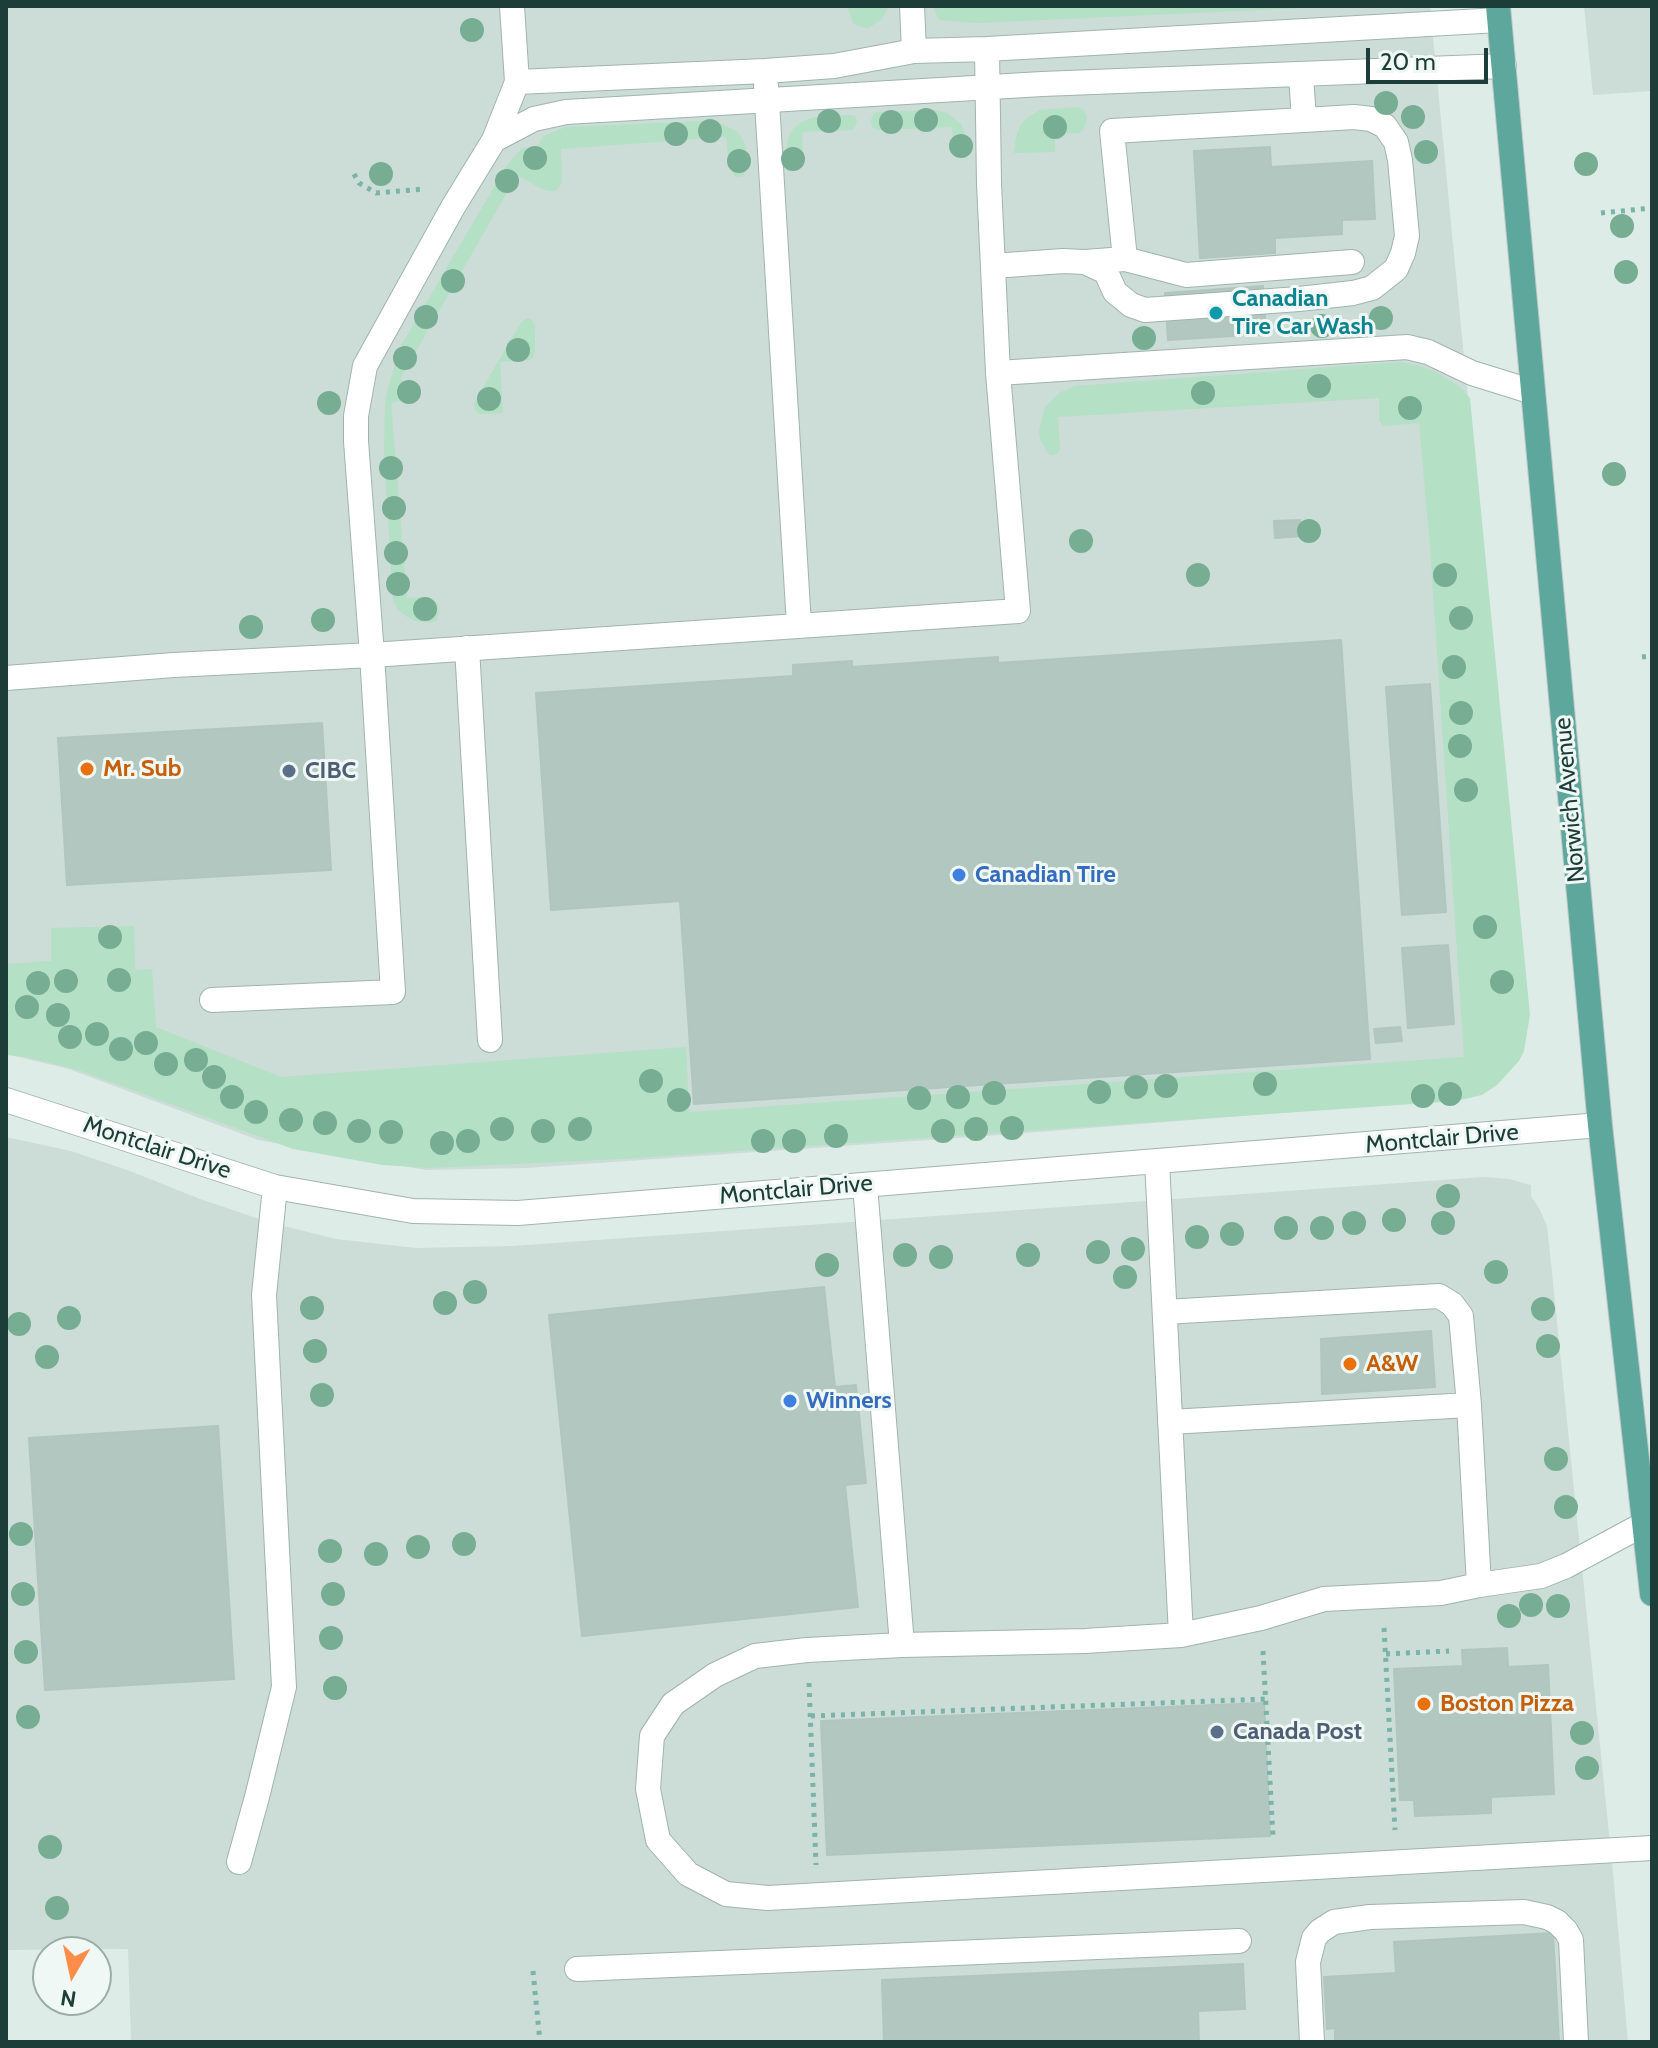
<!DOCTYPE html>
<style>
body{margin:0}
#map{position:relative;width:1658px;height:2048px;overflow:hidden;background:#deece7;font-family:Cabin,sans-serif}
canvas{display:block}
.frame{position:absolute;inset:0;border:8px solid #1d3d38;pointer-events:none}
.north{position:absolute;left:32px;top:1936px;width:80px;height:80px;box-sizing:border-box;background:#eff8f4;border:2px solid #9bada9;border-radius:50%;rotate:189deg;font-size:22px;font-weight:700;line-height:32px;text-align:center;color:#1d3d38}
.north::after{content:'';display:block;margin:auto;width:28px;height:36px;background:#ff8c49;clip-path:polygon(50% 0,100% 100%,50% 72%,0 100%)}
.scale{position:absolute;left:1366px;top:48px;width:122px;height:36px;box-sizing:border-box;border:4px solid #1d3d38;border-top:0;padding-left:10px;font-size:24px;line-height:28px;white-space:nowrap;color:#1d3d38;-webkit-text-stroke:6px #eff8f4;paint-order:stroke}
</style>
<div id="map">
<canvas width="1658" height="2048"></canvas>
<div class="frame"></div>
<div class="north">N</div>
<div class="scale">20 m</div>
</div>
<script>
const ctx = document.querySelector('canvas').getContext('2d');
ctx.lineJoin = 'round';
function fillPath(path, color) { ctx.fillStyle = color; ctx.fill(path, 'evenodd'); }
const toPath = rows => new Path2D(rows.map(r => 'M' + r).join(''));
function strokePath(path, color, width, dash) { ctx.strokeStyle = color; ctx.lineWidth = width; ctx.lineCap = dash ? 'butt' : 'round'; ctx.setLineDash(dash || []); ctx.stroke(path); }
function label(font, color, halo, rows, align = 'center') {
  ctx.font = font + ' Cabin,sans-serif'; ctx.lineWidth = 6; ctx.setLineDash([]); ctx.textBaseline = 'middle'; ctx.strokeStyle = halo; ctx.fillStyle = color; for (const [text, x, y, turn = 0] of rows) {
    ctx.save(); ctx.translate(x, y); ctx.rotate((+turn || 0) * Math.PI / 180); ctx.textAlign = isNaN(turn) ? turn : align; if (halo) ctx.strokeText(text, 0, 0); ctx.fillText(text, 0, 0); ctx.restore();
  }
}
const built = toPath([
 [6,6,1430,6,1527,1008,1471,1098,1000,1135,527,1168,426,1170,258,1140,69,1069,6,1054],
 [1584,6,1652,6,1652,91,1593,95],
 [6,1137,71,1151,130,1171,200,1199,268,1222,336,1239,416,1248,512,1246,1484,1177,1509,1179,1531,1185,1531,1196,1539,1208,1547,1226,1550,1253,1614,1883,1628,2042,131,2042,128,1949,6,1950]
]);
const green = toPath([
 [847,6,889,6,881,20,868,28,858,26,853,23],
 [933,6,1346,6,978,23,939,20],
 [1077,107,1083,109,1087,117,1084,129,1079,133,1054,134,1055,152,1014,153,1016,137,1021,124,1028,117,1040,110],
 [934,110,947,113,961,124,966,136,965,152,960,154,954,151,952,127,878,130,872,127,871,122,872,116,876,112],
 [850,115,855,116,857,122,853,130,802,132,803,158,801,166,796,168,788,167,785,163,788,138,793,129,801,122,814,117],
 [704,121,717,122,738,132,745,144,748,162,746,171,742,177,736,177,729,167,726,137,561,149,562,181,559,188,554,191,549,191,540,188,517,175,400,379,421,393,420,397,391,403,407,598,428,597,437,603,439,612,436,621,431,623,415,621,406,616,398,610,393,600,384,453,385,404,388,387,402,344,497,182,511,160,522,148,536,147,540,143,542,137,565,127],
 [528,318,532,320,535,327,535,350,533,358,529,360,500,362,503,413,480,414,474,409,474,403,522,321],
 [1400,362,1417,365,1436,372,1460,387,1470,398,1530,1015,1524,1051,1519,1061,1497,1085,1482,1095,1456,1101,622,1159,428,1168,383,1165,293,1149,78,1070,25,1057,6,1055,6,964,51,961,51,928,134,926,135,970,152,969,156,1027,281,1077,686,1047,689,1112,1464,1057,1430,546,1419,423,1383,426,1379,420,1379,398,1058,417,1060,449,1057,454,1050,455,1047,451,1040,439,1039,431,1045,407,1059,393,1075,386]
]);
const building = toPath([
 [1270,147,1271,167,1372,161,1375,219,1342,220,1342,234,1275,238,1275,253,1200,258,1194,151,1270,147],
 [1263,286,1266,334,1168,340,1165,293,1263,286],
 [1300,520,1302,536,1275,538,1274,521,1300,520],
 [1341,640,1370,1059,694,1104,680,901,551,910,536,693,793,676,793,665,852,661,852,667,998,657,998,663,1341,640],
 [1430,684,1446,912,1402,915,1386,687,1430,684],
 [322,723,331,870,67,885,58,738,322,723],
 [1448,945,1454,1024,1408,1028,1402,948,1448,945],
 [1400,1027,1402,1041,1376,1043,1374,1029,1400,1027],
 [824,1287,835,1387,856,1385,866,1483,845,1485,858,1607,582,1636,549,1315,824,1287],
 [1431,1331,1435,1387,1322,1394,1321,1339,1431,1331],
 [218,1426,234,1679,45,1690,29,1438,218,1426],
 [1507,1648,1508,1667,1548,1665,1554,1794,1491,1797,1491,1813,1415,1816,1414,1800,1400,1800,1394,1669,1463,1666,1462,1650,1507,1648],
 [1264,1703,1270,1836,827,1855,821,1721,1264,1703],
 [1553,1933,1559,2042,1335,2042,1335,2028,1327,2029,1324,1977,1396,1973,1394,1942,1553,1933],
 [1243,1964,1245,2009,1198,2011,1199,2042,884,2042,882,1980,1243,1964]
]);
const path = toPath([
 [354,174,359,183,376,193,424,189],
 [1601,213,1652,208],
 [1642,657,1652,656],
 [1384,1628,1395,1830],
 [1263,1651,1273,1837],
 [1386,1654,1449,1651],
 [809,1683,816,1865],
 [811,1716,1265,1699],
 [533,1971,540,2042]
]);
const minor = toPath([
 [912,6,914,51],
 [517,82,765,71,834,66,914,51,987,49,1499,20],
 [766,86,799,625],
 [494,140,534,119,566,112,1042,84,1504,66],
 [1125,259,1186,275,1352,262],
 [1085,262,1125,259,1112,131,1304,120],
 [993,266,1063,261,1085,262,1106,272,1115,292,1131,305,1145,310,1299,299,1353,293,1372,288,1396,269,1403,253,1407,236,1400,160,1396,142,1385,126,1371,119,1354,117,1304,120,1301,75],
 [998,373,1407,347,1428,352,1472,373,1533,392],
 [467,648,490,1040],
 [6,678,174,665,372,655,356,441,356,416,365,366,453,207,494,140,517,82,512,6],
 [212,1000,393,992,372,655,1018,611,998,373,989,184,987,49],
 [6,1100,275,1187,413,1211,518,1213,1600,1125],
 [1157,1161,1181,1635],
 [865,1185,902,1645],
 [1165,1312,1439,1296,1452,1304,1461,1316,1469,1405,1479,1585],
 [1170,1422,1469,1405],
 [1644,1524,1566,1566,1541,1576,1479,1585,1441,1593,1324,1599,1261,1618,1181,1635,1085,1641,902,1645,807,1650,755,1656,715,1675,673,1704,652,1736,648,1789,658,1840,688,1874,726,1894,768,1898,1652,1848],
 [239,1862,257,1797,284,1687,264,1295,275,1187],
 [577,1969,1239,1941],
 [1312,2042,1308,1962,1314,1938,1320,1931,1334,1922,1370,1917,1524,1912,1547,1917,1557,1922,1566,1931,1571,1940,1576,2042]
]);
const major = toPath([
 [1498,6,1600,1125,1652,1594]
]);
const trees = [
 [472,30],
 [1386,103],
 [1413,117],
 [926,120],
 [829,121],
 [891,122],
 [1055,127],
 [710,131],
 [676,134],
 [961,146],
 [1426,152],
 [535,158],
 [793,159],
 [739,161],
 [1586,164],
 [381,174],
 [507,181],
 [1622,226],
 [1626,272],
 [453,281],
 [426,317],
 [1381,318],
 [1322,326],
 [1144,338],
 [518,350],
 [405,358],
 [1319,386],
 [409,392],
 [1203,393],
 [489,399],
 [329,403],
 [1410,408],
 [391,468],
 [1614,474],
 [394,508],
 [1309,531],
 [1081,541],
 [396,553],
 [1198,575],
 [1445,575],
 [398,584],
 [425,609],
 [1461,618],
 [323,620],
 [251,627],
 [1454,667],
 [1461,713],
 [1460,746],
 [1466,790],
 [1485,927],
 [110,937],
 [119,980],
 [66,981],
 [1502,982],
 [38,983],
 [27,1007],
 [58,1015],
 [97,1034],
 [70,1037],
 [146,1043],
 [121,1049],
 [196,1060],
 [166,1064],
 [214,1077],
 [651,1081],
 [1265,1084],
 [1166,1086],
 [1136,1087],
 [1099,1092],
 [994,1093],
 [1450,1094],
 [1423,1096],
 [232,1097],
 [958,1097],
 [919,1098],
 [679,1100],
 [256,1112],
 [291,1120],
 [325,1123],
 [1012,1128],
 [502,1129],
 [580,1129],
 [976,1129],
 [359,1131],
 [543,1131],
 [943,1131],
 [391,1132],
 [836,1136],
 [468,1141],
 [763,1141],
 [794,1141],
 [442,1143],
 [1448,1196],
 [1394,1220],
 [1354,1223],
 [1443,1223],
 [1286,1228],
 [1322,1228],
 [1232,1234],
 [1197,1237],
 [1133,1249],
 [1098,1252],
 [905,1255],
 [1028,1255],
 [941,1257],
 [827,1265],
 [1496,1272],
 [1125,1277],
 [475,1292],
 [445,1303],
 [312,1308],
 [1543,1309],
 [69,1318],
 [19,1324],
 [1548,1346],
 [315,1351],
 [47,1357],
 [322,1395],
 [1556,1459],
 [1566,1507],
 [21,1534],
 [464,1544],
 [418,1547],
 [330,1551],
 [376,1554],
 [23,1594],
 [333,1594],
 [1531,1605],
 [1558,1606],
 [1509,1616],
 [331,1638],
 [26,1652],
 [335,1688],
 [28,1717],
 [1582,1733],
 [1587,1768],
 [50,1847],
 [57,1908]
];
const markers = [
 [1216,313,8,"#0f9aa8"],
 [87,769,8,"#e8710a"],
 [289,771,8,"#5c6f8a"],
 [959,875,8,"#3f7fe0"],
 [1350,1364,8,"#e8710a"],
 [790,1401,8,"#3f7fe0"],
 [1424,1704,8,"#e8710a"],
 [1217,1732,8,"#5c6f8a"]
];
const cultureNames = [
 ["Canadian",1232,299],
 ["Tire Car Wash",1232,327]
];
const foodNames = [
 ["Mr. Sub",103,769],
 ["A&W",1366,1364],
 ["Boston Pizza",1440,1704]
];
const serviceNames = [
 ["CIBC",305,771],
 ["Canada Post",1233,1732]
];
const streetNames = [
 ["Norwich Avenue",1570,800,-95],
 ["Montclair Drive",1442,1139,-5],
 ["Montclair Drive",157,1148,18],
 ["Montclair Drive",796,1190,-5]
];
const shopNames = [
 ["Canadian Tire",975,875],
 ["Winners",806,1401]
];
fillPath(built, '#ccdcd6');
fillPath(green, '#b4e0c5');
fillPath(building, '#b3c7c1');
strokePath(building, '#b0c6bf', 2);
strokePath(minor, '#a0b4af', 26);
strokePath(major, '#c0c9c7', 26);
strokePath(path, '#7ab3a8', 5, [4, 6]);
strokePath(minor, '#fff', 24);
strokePath(major, '#5da79d', 24);
ctx.fillStyle = '#77ad93';
for (const [x, y] of trees) { ctx.beginPath(); ctx.arc(x, y, 12, 0, 2 * Math.PI); ctx.fill(); }
for (const [x, y, r, color] of markers) { const dot = new Path2D(); dot.arc(x, y, r, 0, 2 * Math.PI); ctx.fillStyle = color; ctx.fill(dot); strokePath(dot, '#eff8f4', 3); }
label('bold 24px', '#0d838f', '#eff8f4', cultureNames, 'left');
label('bold 24px', '#c56008', '#eff8f4', foodNames, 'left');
label('bold 24px', '#4e5e75', '#eff8f4', serviceNames, 'left');
label('24px', '#1d3d38', '#eff8f4', streetNames);
label('bold 24px', '#366cbe', '#eff8f4', shopNames, 'left');
</script>
